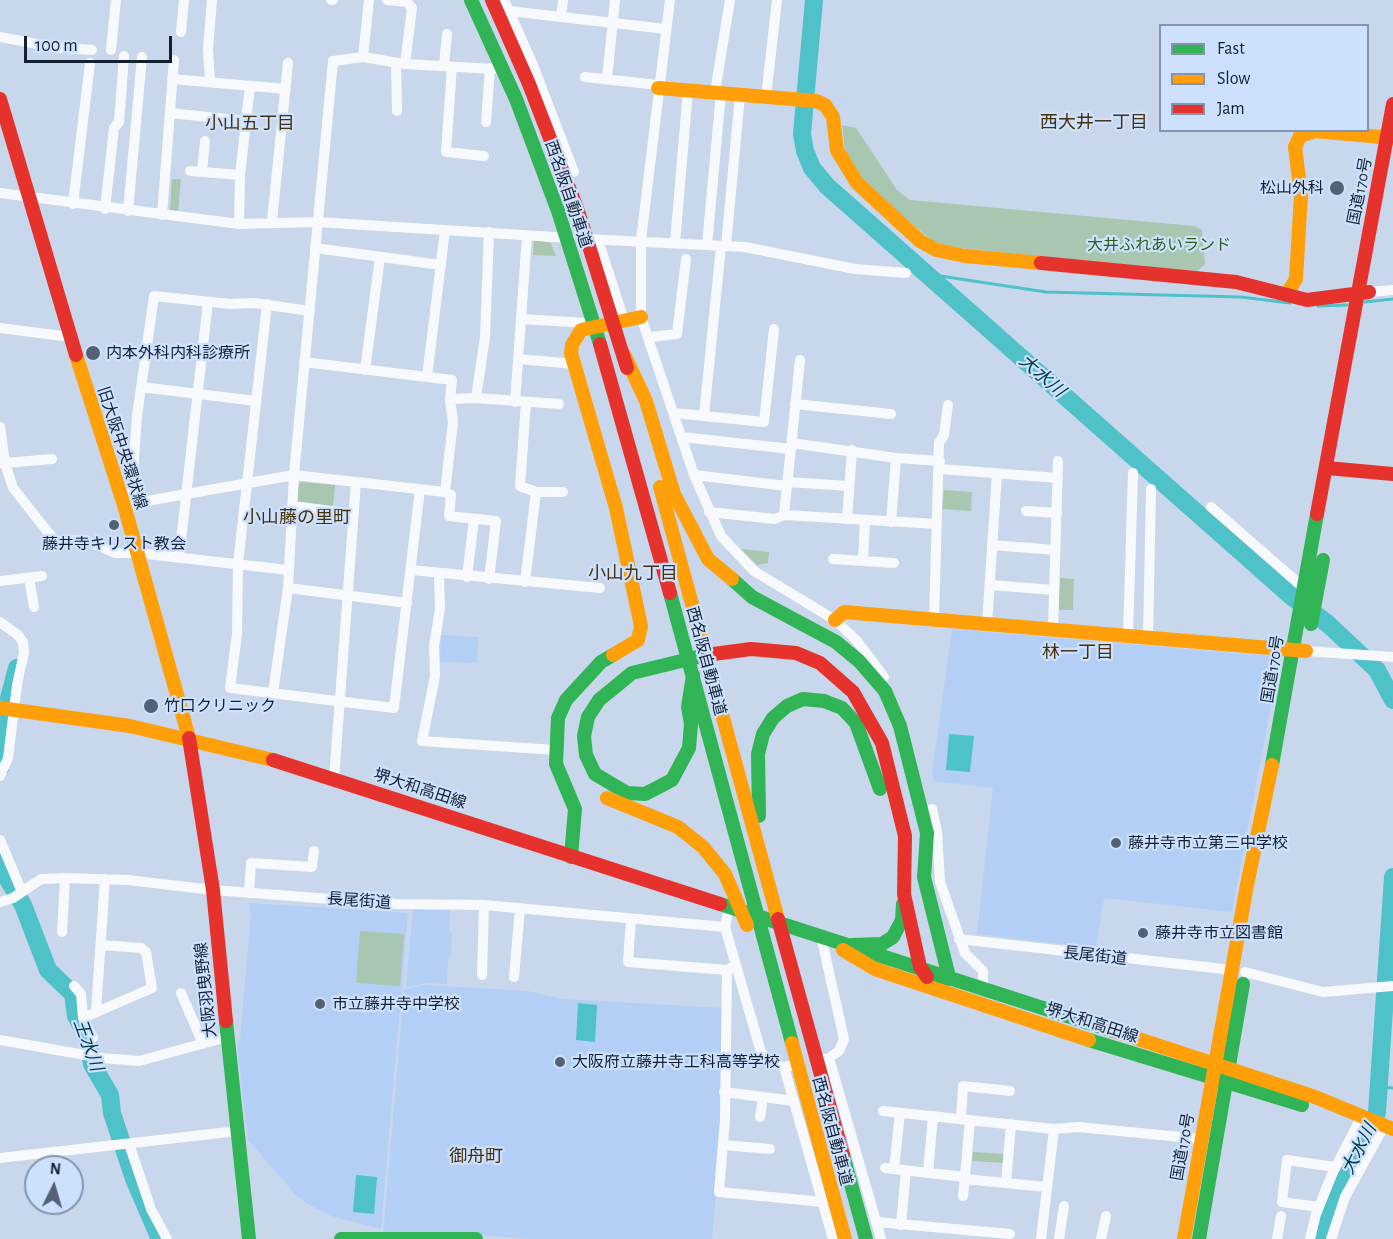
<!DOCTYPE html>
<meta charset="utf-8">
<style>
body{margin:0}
#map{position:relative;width:1393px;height:1239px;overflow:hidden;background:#c8d7eb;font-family:"Alegreya Sans",sans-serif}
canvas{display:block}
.legend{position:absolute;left:1159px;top:24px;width:210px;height:108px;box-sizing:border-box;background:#cde1fe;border:2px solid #8394ac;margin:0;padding:8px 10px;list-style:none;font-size:18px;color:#142132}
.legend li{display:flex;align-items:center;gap:12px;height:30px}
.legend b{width:30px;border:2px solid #8394ac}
.north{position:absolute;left:24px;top:1155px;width:60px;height:60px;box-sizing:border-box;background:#cde1fe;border:2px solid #8394ac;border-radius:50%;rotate:5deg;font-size:16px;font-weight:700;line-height:24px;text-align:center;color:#142132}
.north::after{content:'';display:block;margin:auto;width:21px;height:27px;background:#536173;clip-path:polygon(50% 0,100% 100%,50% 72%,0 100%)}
.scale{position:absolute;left:24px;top:36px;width:148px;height:27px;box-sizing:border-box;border:3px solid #142132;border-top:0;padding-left:8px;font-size:18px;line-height:21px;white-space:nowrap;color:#142132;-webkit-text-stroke:4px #cde1fe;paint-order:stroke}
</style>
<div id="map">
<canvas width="1393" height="1239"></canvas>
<ul class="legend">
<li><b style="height:8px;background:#30b455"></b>Fast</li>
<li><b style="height:8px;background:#ff9f0a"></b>Slow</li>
<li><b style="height:8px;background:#e5322d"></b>Jam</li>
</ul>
<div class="north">N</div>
<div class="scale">100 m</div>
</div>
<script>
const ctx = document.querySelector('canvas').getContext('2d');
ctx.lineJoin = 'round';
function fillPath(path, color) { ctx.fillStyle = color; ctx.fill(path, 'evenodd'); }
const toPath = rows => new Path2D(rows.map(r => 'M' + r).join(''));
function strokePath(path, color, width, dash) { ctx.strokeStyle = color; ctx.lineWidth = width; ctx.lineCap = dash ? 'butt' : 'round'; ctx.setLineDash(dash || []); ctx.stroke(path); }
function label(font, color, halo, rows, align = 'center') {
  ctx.font = font + ' "Alegreya Sans","Noto Sans JP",sans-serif'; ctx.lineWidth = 4.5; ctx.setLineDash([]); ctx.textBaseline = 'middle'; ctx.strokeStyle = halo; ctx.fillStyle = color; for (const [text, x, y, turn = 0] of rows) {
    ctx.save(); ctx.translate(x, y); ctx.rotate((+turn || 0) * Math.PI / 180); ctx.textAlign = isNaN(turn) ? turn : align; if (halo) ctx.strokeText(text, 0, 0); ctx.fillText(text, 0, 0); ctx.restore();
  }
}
const built = toPath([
 [952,629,1280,657,1232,912,1104,898,1096,948,977,934,993,788,934,781,932,773],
 [441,635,478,637,477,663,440,662],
 [249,903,408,913,381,1229,331,1216,306,1203,294,1193,248,1140,237,1046,240,1038,251,916],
 [413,909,450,910,449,932,452,934,451,954,448,960,447,984,427,983,406,987],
 [426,985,528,991,562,999,723,1008,722,1128,712,1239,533,1239,452,1233,383,1235,404,989]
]);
const green = toPath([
 [842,125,856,128,897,190,910,200,1194,226,1202,230,1205,264,1196,272,950,247,934,242,865,185,846,158],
 [172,179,181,179,178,213,170,210],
 [534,240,551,243,556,256,533,255],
 [301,482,335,485,333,507,301,504,297,501,298,485],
 [944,490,972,492,971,511,942,509],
 [741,549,769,552,768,563,757,565],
 [1060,578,1074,579,1073,610,1059,610],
 [360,931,404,934,400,986,356,983],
 [973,1152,1005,1154,1005,1163,972,1161]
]);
const water = toPath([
 [949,734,974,736,970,772,946,770],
 [578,1003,597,1005,595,1042,576,1040],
 [356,1175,377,1177,374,1214,353,1212]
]);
const stream = toPath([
 [927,274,1046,292,1241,297,1290,303],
 [1365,302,1393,299],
 [1318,306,1347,305],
 [1380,1087,1393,1088]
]);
const river = toPath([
 [814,0,802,134,805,151,812,168,827,186,1291,596,1328,624,1377,670,1393,700],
 [9,698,17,668],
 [0,768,5,723],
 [0,859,6,876,23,905,48,970,73,994,76,1016,87,1036,92,1064,110,1095,112,1113,134,1179,160,1239],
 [1322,1239,1334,1199,1369,1136,1377,1112,1393,877]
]);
const street = toPath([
 [331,0,333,0],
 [387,0,407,2,412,8,405,64],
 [504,0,533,65,574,172],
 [670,0,641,240,641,317,694,475,721,536,754,571,835,620,857,641,884,677],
 [509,11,666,29],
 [561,17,563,0],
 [181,32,184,0],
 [0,37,52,47,92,50],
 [111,50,116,0],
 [363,57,369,0],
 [396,63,397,111],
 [444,66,447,34],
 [452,67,446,152,484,156],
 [585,77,658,85],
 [172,79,286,89],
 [607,79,615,0],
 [210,82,208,49,212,0],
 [715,92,730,0],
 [766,97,777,0],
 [170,113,246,121],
 [486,122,490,68],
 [190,171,240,175],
 [202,172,205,141],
 [0,193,239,224,317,222,570,238],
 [73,204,90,63],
 [105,209,114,128,119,122,124,56],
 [128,211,142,57],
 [162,215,174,60],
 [272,221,288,63],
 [239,224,240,175,250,86],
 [586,239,745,247,855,269,906,273],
 [599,243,624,320],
 [675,243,688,90],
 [707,245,721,93],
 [726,246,740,95],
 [315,248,441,265],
 [1369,292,1393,290],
 [267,304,238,564,237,634,230,688,394,708,420,489],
 [521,319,586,323],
 [0,328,70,337],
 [650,337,677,334,686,259],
 [518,359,575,364],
 [304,362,452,380,450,399,453,422,445,492],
 [365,370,380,257],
 [427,377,445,230],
 [141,387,256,401],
 [476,398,485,337,489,232],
 [450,399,476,398,559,404],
 [515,402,527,236],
 [526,403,520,486,536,492,563,492],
 [795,404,891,414],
 [674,413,764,422,774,329],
 [704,416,721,246],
 [0,427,5,463,52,459],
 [682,437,791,449],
 [792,443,896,458,940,461],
 [0,463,5,463,13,488,55,541,85,540,115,553,138,553,288,570],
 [940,469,1058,478],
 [694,475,787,486],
 [788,482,849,486],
 [131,503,137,416,154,296,230,304,254,303,310,311],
 [124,505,294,475,445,492,451,495,449,516,496,521,489,579],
 [293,506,354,514],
 [1211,507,1303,587],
 [1026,511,1057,513],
 [709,512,775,519,784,515,937,524],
 [784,515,800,360],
 [847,519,852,450],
 [891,522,896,458],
 [992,545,1055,550],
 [179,558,208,302],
 [833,559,894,563],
 [863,561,865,520],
 [411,570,600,588],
 [439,575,440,609,434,646,435,676,422,741,555,750],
 [467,577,474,519],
 [29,578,34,607],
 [0,581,42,576],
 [525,582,536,492],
 [990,585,1054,590],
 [288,588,407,603],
 [934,619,939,443,944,435,948,405],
 [0,622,18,635,23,642,24,653,17,685,8,758,0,776],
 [987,624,997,473],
 [1053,629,1058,461],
 [1128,636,1133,473],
 [1148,637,1151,489],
 [1306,651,1393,657],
 [273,693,288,588,294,475,333,61,363,57,405,64,493,69],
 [334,779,356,482],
 [932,809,937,831,940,882,965,953,983,971,983,988],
 [0,840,22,892],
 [249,893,251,863,312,867,314,851],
 [0,902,13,898,41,879,65,878,128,880,213,890,396,904,484,905,725,927],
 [729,908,725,927,761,1052,769,1061,784,1067,800,1064],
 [631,919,628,962,727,970,732,967],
 [62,932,65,878],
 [959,939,1232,970],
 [727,970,725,1119,719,1192,823,1202],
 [1245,972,1323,992,1393,986],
 [482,975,484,905],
 [514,977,520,908],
 [74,986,81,994,83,1018,93,1038],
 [181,993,203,1044],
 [96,1011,105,879],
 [83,1018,152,988,146,952,141,948,101,945],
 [0,1040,102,1058,139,1061,227,1037],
 [829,1058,881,1239],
 [816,1061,829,1058,839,1051,844,1039,821,936],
 [784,1067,833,1239],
 [724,1092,794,1101],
 [883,1111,1054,1129,1041,1239],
 [760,1117,763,1098],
 [961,1119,963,1086,1010,1091],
 [1054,1129,1078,1127,1201,1139],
 [129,1144,151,1209,167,1239],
 [723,1145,770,1149],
 [0,1158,238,1131],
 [885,1168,965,1177,970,1120],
 [894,1169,900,1113],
 [928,1173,933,1116],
 [964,1179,1047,1187],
 [1006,1183,1011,1124],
 [963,1196,965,1177],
 [1319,1207,1282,1202,1287,1160,1335,1167],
 [877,1222,1010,1234],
 [901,1225,906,1170],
 [1059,1239,1064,1206],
 [1101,1239,1106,1216],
 [1277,1239,1281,1216],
 [1310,1239,1316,1214,1333,1172,1361,1118],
 [1331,1239,1345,1197,1384,1126]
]);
const fast = toPath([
 [471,0,516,99,558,211,600,344],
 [732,579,752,597,836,642,859,661,885,691,900,726,927,833,924,877,949,977,935,989,927,977],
 [670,593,792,1043],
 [1311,624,1323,560],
 [693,675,688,707,691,724,689,748,672,780,645,794,627,793,595,774,586,755,584,736,588,717,599,700,632,673,706,655],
 [1272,765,1317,514],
 [759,816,758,754,763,734,773,718,787,706,803,699,824,701,842,708,856,723,880,789],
 [571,857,575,809,556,764,558,718,566,700,601,662,613,655],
 [720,904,1114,1031],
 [852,945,882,944,893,937,902,920,903,904],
 [226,1021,249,1239],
 [1089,1040,1302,1105],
 [843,1155,866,1239],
 [341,1239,476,1239],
 [1199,1239,1243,984]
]);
const slow = toPath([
 [658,88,816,101,825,105,833,117,837,150,857,183,920,241,936,250,965,256,1041,263],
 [1287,294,1296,279,1301,195,1295,147,1300,136,1315,131,1393,138],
 [624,354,646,401,674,494,708,559,732,579],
 [76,355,124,505,189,738],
 [660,487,778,919],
 [835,620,844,612,1306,651],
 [613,655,638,640,641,626,616,508,571,353,572,345,581,330,641,317],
 [0,708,130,726,273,760],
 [607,798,678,827,703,847,725,874,747,925],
 [843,950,875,969,1089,1040],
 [1114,1031,1315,1097,1393,1129],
 [792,1043,845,1239],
 [1184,1239,1247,885,1272,765]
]);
const jam = toPath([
 [492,0,529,84,578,211,627,368],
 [0,99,76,355],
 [1041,263,1236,282,1307,300,1369,292],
 [600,344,670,593],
 [1327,468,1393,474],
 [1317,514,1393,104],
 [706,655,751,649,796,653,820,663,853,692,882,743,905,836,904,894,920,967,927,977],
 [189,738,213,890,226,1021],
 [273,760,720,904],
 [778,919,843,1155]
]);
const markers = [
 [1337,188,8,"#536173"],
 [93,353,8,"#536173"],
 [114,525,6,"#536173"],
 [151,706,8,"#536173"],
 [1116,843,6,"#536173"],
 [1143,933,6,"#536173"],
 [320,1004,6,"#536173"],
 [560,1062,6,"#536173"]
];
const poiNames = [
 ["松山外科",1324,188,"right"],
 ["内本外科内科診療所",106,353],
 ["藤井寺キリスト教会",114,544,"center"],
 ["竹口クリニック",164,706],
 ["藤井寺市立第三中学校",1128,843],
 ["藤井寺市立図書館",1155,933],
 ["市立藤井寺中学校",332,1004],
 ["大阪府立藤井寺工科高等学校",572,1062]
];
const streetNames = [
 ["国道170号",1360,191,-79],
 ["西名阪自動車道",568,194,71],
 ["旧大阪中央環状線",122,448,72],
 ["西名阪自動車道",706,661,75],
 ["国道170号",1273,669,-81],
 ["堺大和高田線",420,789,18],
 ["長尾街道",359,901,4],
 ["長尾街道",1095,956,6],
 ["大阪羽曳野線",206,990,-96],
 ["堺大和高田線",1092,1023,18],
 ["西名阪自動車道",832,1131,75],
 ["国道170号",1183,1147,-80]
];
const parkNames = [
 ["大井ふれあいランド",1159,245]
];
const neighbourhoodNames = [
 ["西大井一丁目",1094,123],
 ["小山五丁目",250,124],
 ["小山藤の里町",297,518],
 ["小山九丁目",633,574],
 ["林一丁目",1078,653],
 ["御舟町",476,1157]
];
const waterNames = [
 ["大水川",1042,376,41],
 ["王水川",88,1045,70],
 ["大水川",1359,1149,-63]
];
fillPath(built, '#b4cff6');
fillPath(green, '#a9c6b0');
fillPath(water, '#4ec1c9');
strokePath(stream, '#4ec1c9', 3);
strokePath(river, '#4ec1c9', 18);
strokePath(street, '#f7f9fc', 10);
strokePath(fast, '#30b455', 14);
strokePath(slow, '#ff9f0a', 14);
strokePath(jam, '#e5322d', 14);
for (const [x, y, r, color] of markers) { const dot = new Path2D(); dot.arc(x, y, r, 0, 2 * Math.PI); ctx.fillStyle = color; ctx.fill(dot); strokePath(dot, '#cde1fe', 2); }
label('16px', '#142132', '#cde1fe', poiNames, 'left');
label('16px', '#142132', '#cde1fe', streetNames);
label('16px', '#2e5f14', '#cde1fe', parkNames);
label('18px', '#47310c', '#cde1fe', neighbourhoodNames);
label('italic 18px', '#004042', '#cde1fe', waterNames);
</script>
